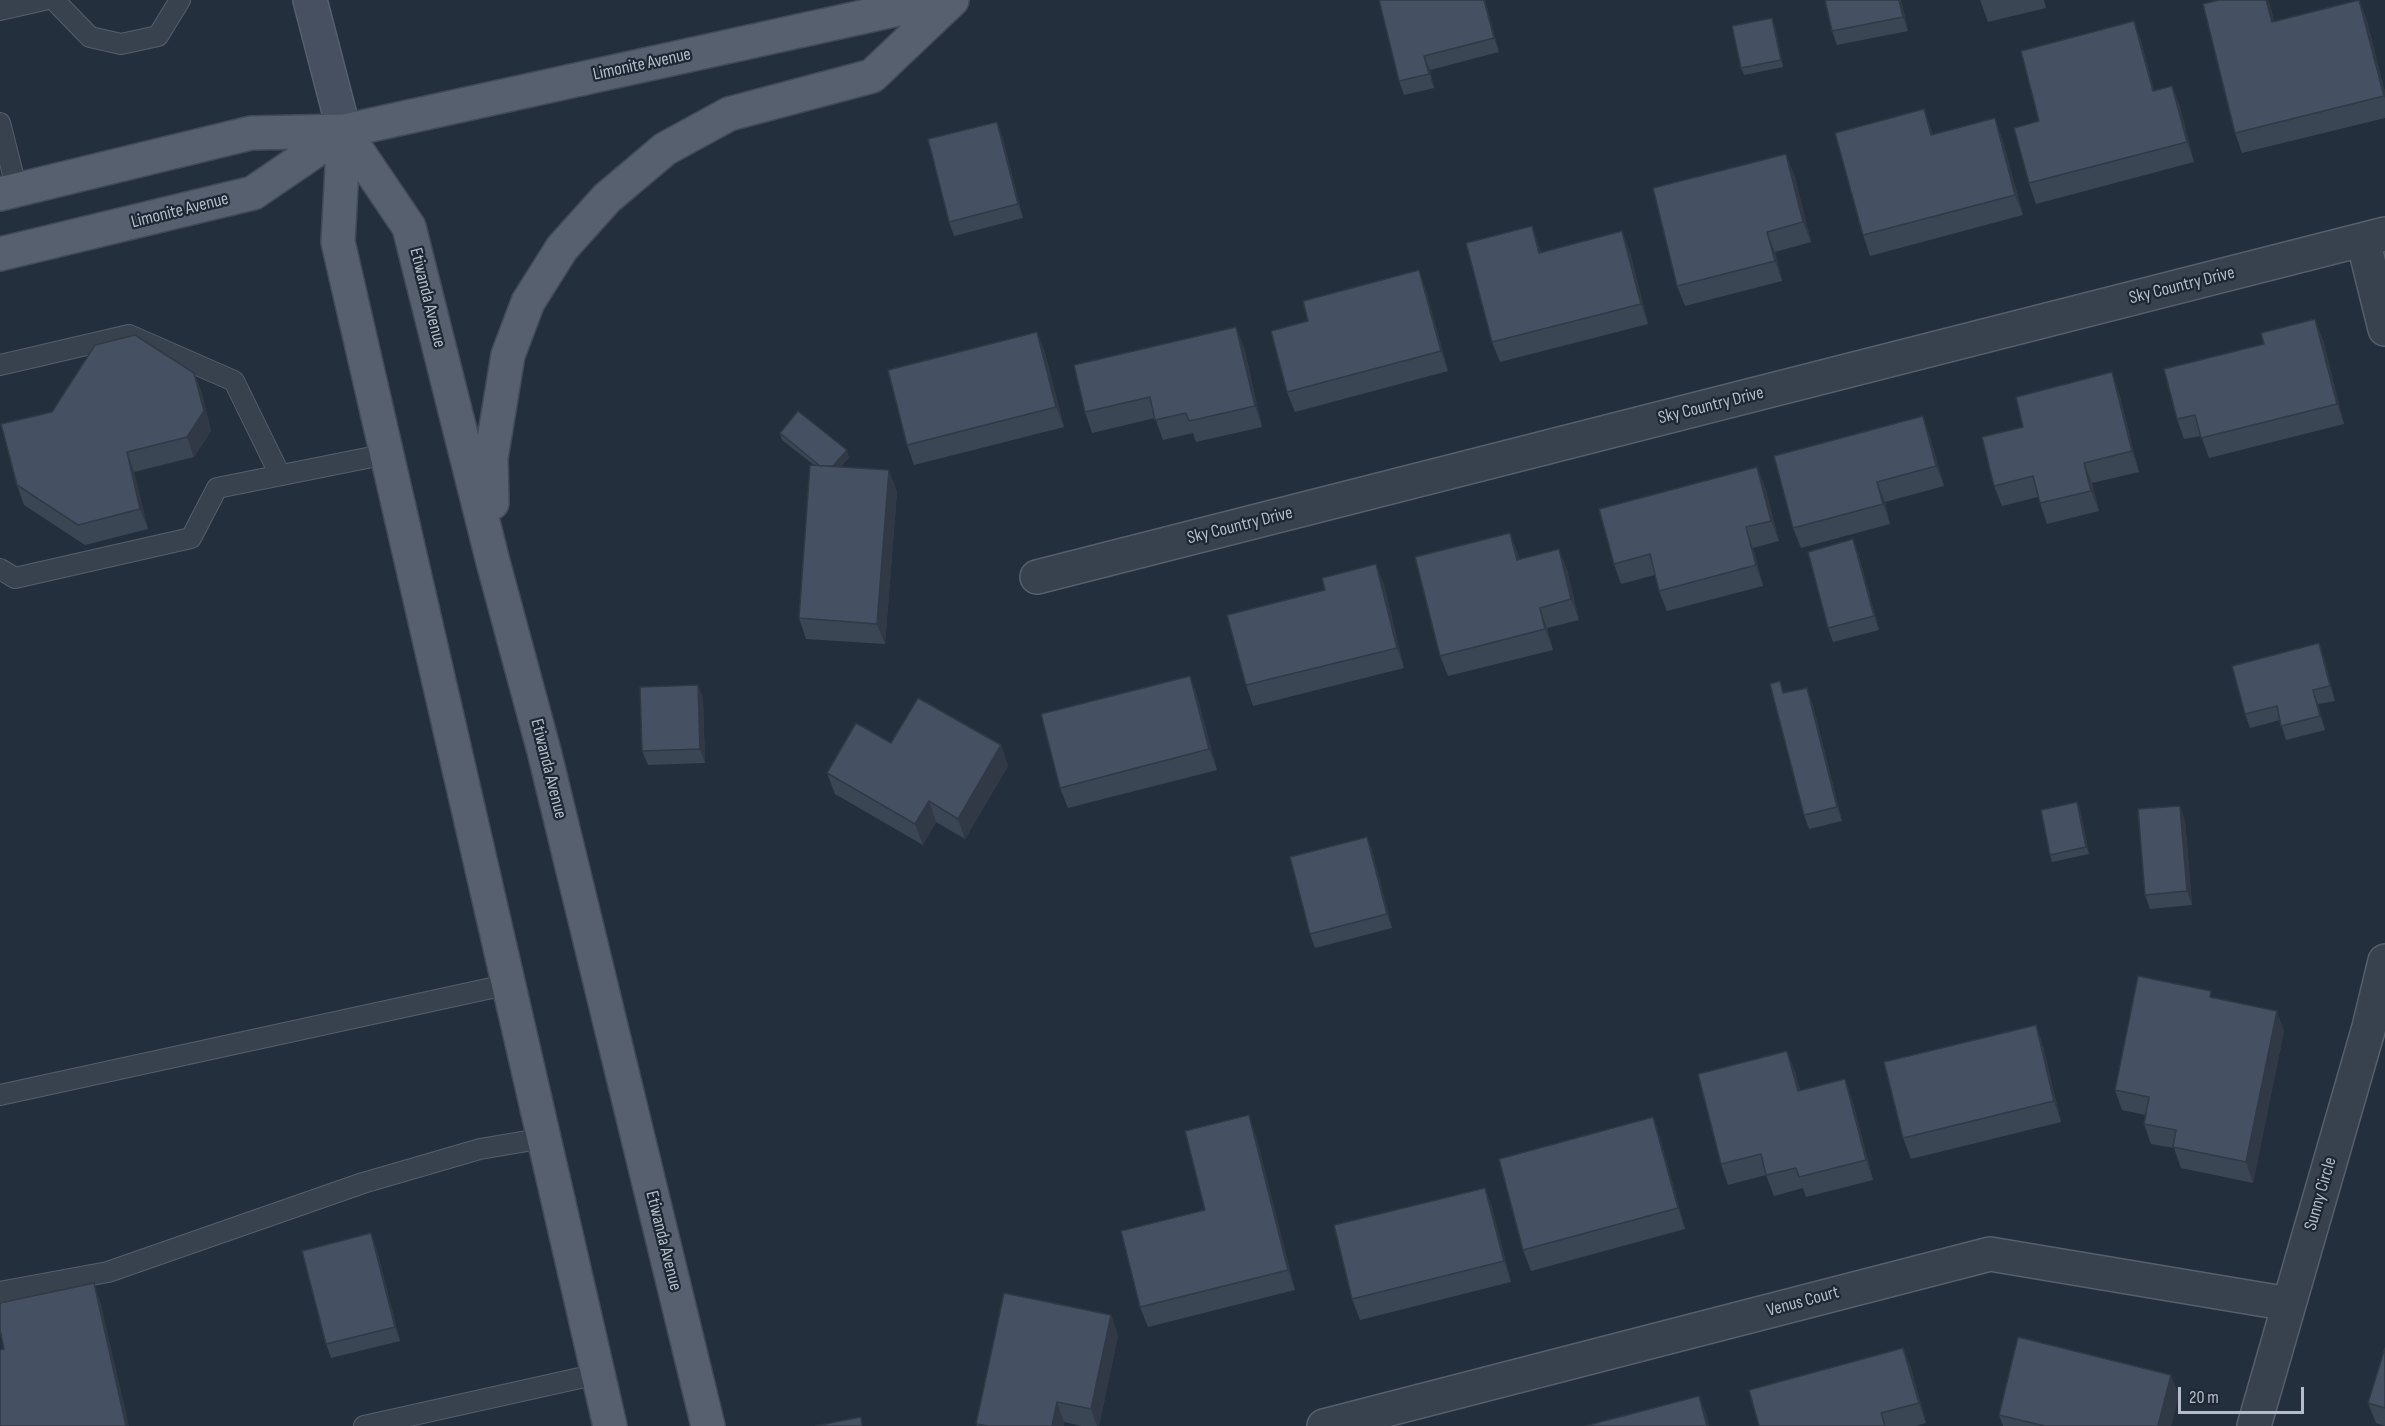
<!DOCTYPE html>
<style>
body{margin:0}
#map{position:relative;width:2385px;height:1426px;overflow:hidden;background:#242f3e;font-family:"Sofia Sans Condensed",sans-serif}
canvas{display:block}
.scale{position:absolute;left:2178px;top:1387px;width:126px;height:27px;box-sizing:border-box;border:3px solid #b4bcc9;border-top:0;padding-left:8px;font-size:18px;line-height:21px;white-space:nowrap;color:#b4bcc9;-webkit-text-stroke:4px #1d2633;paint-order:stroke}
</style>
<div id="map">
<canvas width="2385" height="1426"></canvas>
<div class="scale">20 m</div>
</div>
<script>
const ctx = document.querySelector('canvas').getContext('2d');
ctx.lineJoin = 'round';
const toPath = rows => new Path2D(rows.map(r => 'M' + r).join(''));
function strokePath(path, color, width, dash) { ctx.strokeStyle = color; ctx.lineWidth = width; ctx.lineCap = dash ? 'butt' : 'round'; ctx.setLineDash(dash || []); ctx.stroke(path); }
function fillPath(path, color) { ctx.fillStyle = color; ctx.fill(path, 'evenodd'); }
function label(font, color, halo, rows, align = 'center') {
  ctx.font = font + ' "Sofia Sans Condensed",sans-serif'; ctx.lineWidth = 4.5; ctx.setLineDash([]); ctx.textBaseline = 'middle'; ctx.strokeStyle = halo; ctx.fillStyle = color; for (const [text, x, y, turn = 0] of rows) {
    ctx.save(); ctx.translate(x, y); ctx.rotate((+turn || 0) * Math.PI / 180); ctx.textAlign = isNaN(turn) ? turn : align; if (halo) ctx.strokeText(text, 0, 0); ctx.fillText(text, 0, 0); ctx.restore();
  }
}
const lane = toPath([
 [54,0,90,37,121,44,158,36,180,0],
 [0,10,44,0],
 [0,123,17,190],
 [0,365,129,335,234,381,280,475],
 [0,569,15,578,191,538,217,488,387,454],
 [0,1095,510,984],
 [0,1292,108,1272,363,1183,480,1149,545,1138],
 [364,1426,598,1374]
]);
const street = toPath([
 [2363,240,2385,329],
 [1037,577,2385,234],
 [1324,1426,1990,1254,2289,1304],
 [2254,1426,2369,1027,2385,961]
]);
const secondary = toPath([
 [310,0,344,131]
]);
const primary = toPath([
 [344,131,409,227,493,562,544,751,708,1426],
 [344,131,338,242,610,1426],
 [0,194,251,133,344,131,940,0],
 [0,254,253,193,344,131],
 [492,503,491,458,508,355,528,302,562,248,607,198,665,149,729,114,872,76,952,0]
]);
const wall = toPath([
 [1379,0,1485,0,1499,52,1430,70,1434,88,1404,95,1399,81],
 [1901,0,1908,31,1837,45,1832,31],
 [1980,0,2044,0,2046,8,1988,22],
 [2359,0,2367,21,2385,92,2385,118,2242,153,2235,133,2271,9,2274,22],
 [1772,18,1775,26,1783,67,1744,75,1741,68],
 [2134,21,2141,41,2154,91,2172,86,2180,107,2194,162,2036,204,2029,183,2039,121],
 [1924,109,1933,135,2002,138,2023,215,1870,256,1863,235],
 [997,122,1002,136,1023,218,954,236,949,222],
 [1794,174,1811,242,1775,252,1782,281,1685,306,1677,286],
 [1532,226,1541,253,1630,252,1648,324,1500,362,1492,342],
 [1426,291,1448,371,1295,412,1287,392,1308,321],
 [1037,332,1045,353,1064,427,914,465,907,445],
 [2323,340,2344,424,2209,458,2201,436,2184,439,2177,419],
 [1244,347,1262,427,1196,442,1193,433,1163,440,1155,418,1092,433,1085,412],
 [194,373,202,394,211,431,194,457,134,472,148,529,85,545,24,505,17,485,52,412],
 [2119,393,2139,472,2092,483,2099,511,2047,524,2038,497,2002,506,1994,486,2023,427],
 [780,433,849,457,841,467,897,491,885,644,806,639,799,618,814,465,782,440],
 [1930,437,1944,486,1885,502,1890,524,1801,548,1793,528],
 [1757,467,1765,487,1779,541,1753,548,1763,586,1667,611,1659,591,1655,575,1621,584,1614,564],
 [1853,539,1858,553,1879,630,1833,642,1828,628],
 [1518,553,1519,559,1567,570,1579,620,1547,628,1553,650,1448,676,1440,656],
 [1384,585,1404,668,1253,706,1246,685,1325,590],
 [2319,643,2324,658,2335,701,2318,704,2325,730,2286,740,2280,720,2250,728,2245,714],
 [1190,676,1197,696,1217,770,1068,808,1060,788],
 [698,685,703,699,705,763,648,765,642,751],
 [1785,693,1812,702,1842,821,1809,829,1804,815],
 [891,743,1001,745,1008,766,965,839,936,822,923,845,835,794,827,773],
 [2077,802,2080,809,2089,854,2052,862,2050,855],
 [2185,820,2192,905,2150,909,2145,895],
 [1367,837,1372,851,1392,928,1315,948,1310,934],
 [2214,998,2284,1031,2253,1183,2181,1168,2174,1148,2151,1144,2144,1124,2145,1115,2122,1110,2115,1090],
 [2036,1025,2043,1046,2061,1122,1911,1159,1903,1138],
 [1795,1071,1800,1090,1852,1099,1873,1180,1806,1197,1803,1188,1774,1196,1766,1175,1728,1185,1721,1164],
 [1653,1117,1660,1138,1685,1229,1531,1271,1523,1250],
 [1256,1136,1295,1290,1148,1327,1140,1307,1205,1210],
 [1485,1188,1492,1208,1511,1282,1360,1320,1352,1299],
 [376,1247,400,1341,331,1358,326,1344],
 [1111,1315,1118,1336,1099,1426,1082,1426,1064,1422,1064,1426,977,1426,976,1424],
 [1903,1348,1911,1368,1926,1423,1916,1426,1759,1426],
 [2385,1348,2385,1426,2376,1423,2368,1403],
 [2179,1395,2171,1426,2003,1426,1999,1415]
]);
const shadedWall = toPath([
 [1484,0,1485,0,1499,52,1494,38],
 [1899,0,1901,0,1908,31,1903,17],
 [2266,0,2268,0,2271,9,2279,42,2272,22],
 [2359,0,2367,21,2385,92,2385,99],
 [1772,18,1775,26,1783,67,1781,60],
 [2134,21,2141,41,2160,112,2153,91],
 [1424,56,1430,70,1434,88,1429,74],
 [2172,86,2180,107,2194,162,2187,142],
 [1924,109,1931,129,1938,156,1931,135],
 [1995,118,2002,138,2023,215,2015,195],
 [997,122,1002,136,1023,218,1018,204],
 [1786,154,1794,174,1811,242,1803,222],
 [1532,226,1539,247,1546,274,1539,253],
 [1622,231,1630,252,1648,324,1641,304],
 [1767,232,1775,252,1782,281,1775,261],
 [1419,270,1426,291,1448,371,1441,351],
 [2315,319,2323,340,2344,424,2337,404],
 [1236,327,1244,347,1262,427,1255,406],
 [1037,332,1045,353,1064,427,1056,407],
 [2112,372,2119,393,2139,472,2132,451],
 [194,373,202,394,211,431,194,457,187,437],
 [1923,416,1930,437,1944,486,1936,466],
 [847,450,849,457,831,479,829,472],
 [127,452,134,472,148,529,140,509],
 [2084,463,2092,483,2099,511,2091,491],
 [1757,467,1765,487,1779,541,1771,521],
 [889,470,897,491,885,644,877,624],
 [1877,482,1885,502,1890,524,1883,504],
 [1746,527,1753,548,1763,586,1756,565],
 [1510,533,1518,553,1525,580,1517,560],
 [1853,539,1858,553,1879,630,1874,616],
 [1559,549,1567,570,1579,620,1571,599],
 [1376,564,1384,585,1404,668,1397,648],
 [1540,608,1547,628,1553,650,1545,629],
 [2319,643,2324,658,2335,701,2330,686],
 [1190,676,1197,696,1217,770,1209,749],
 [698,685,703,699,705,763,700,749],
 [1807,688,1812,702,1842,821,1837,807],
 [2313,690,2318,704,2325,730,2320,716],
 [1001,745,1008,766,965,839,958,819],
 [929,801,936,822,923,845,915,824],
 [2077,802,2080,809,2089,854,2086,847],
 [2180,806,2185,820,2192,905,2187,891],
 [1367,837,1372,851,1392,928,1387,914],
 [2277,1011,2284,1031,2253,1183,2246,1162],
 [2036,1025,2043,1046,2061,1122,2054,1101],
 [1787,1051,1795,1071,1805,1111,1798,1091],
 [1845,1079,1852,1099,1873,1180,1866,1160],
 [1249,1115,1256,1136,1295,1290,1288,1270],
 [1653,1117,1660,1138,1685,1229,1678,1208],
 [1485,1188,1492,1208,1511,1282,1504,1261],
 [371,1233,376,1247,400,1341,395,1327],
 [94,1283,101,1304,129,1426,126,1426],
 [1111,1315,1118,1336,1099,1426,1097,1426,1091,1409],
 [1903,1348,1911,1368,1926,1423,1919,1403],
 [2171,1375,2179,1395,2171,1426,2158,1426],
 [1699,1396,1707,1416,1709,1426,1707,1426],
 [1057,1402,1064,1422,1064,1426,1052,1426]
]);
const building = toPath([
 [1379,0,1484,0,1494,38,1424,56,1429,74,1399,81,1379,0],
 [1825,0,1899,0,1903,17,1832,31,1825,0],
 [2219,0,2266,0,2272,22,2359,0,2384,96,2235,133,2203,4,2219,0],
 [1772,18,1781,60,1741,68,1732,26,1772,18],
 [2134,21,2153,91,2172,86,2187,142,2029,183,2014,128,2039,121,2021,51,2134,21],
 [1924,109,1931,135,1995,118,2015,195,1863,235,1835,133,1924,109],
 [997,122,1018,204,949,222,928,139,997,122],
 [1786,154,1803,222,1767,232,1775,261,1677,286,1653,188,1786,154],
 [1532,226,1539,253,1622,231,1641,304,1492,342,1466,243,1532,226],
 [1419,270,1441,351,1287,392,1271,331,1308,321,1303,301,1419,270],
 [2315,319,2337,404,2201,438,2195,415,2177,419,2164,369,2264,344,2261,333,2315,319],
 [1236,327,1255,406,1189,421,1186,413,1155,420,1150,397,1085,412,1074,365,1236,327],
 [1037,332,1056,407,907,445,888,370,1037,332],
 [135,335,194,373,204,411,187,437,127,452,140,509,78,525,17,485,1,424,52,412,95,345,135,335],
 [2112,372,2132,451,2084,463,2091,491,2040,503,2033,476,1994,486,1982,437,2023,427,2016,397,2112,372],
 [798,411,847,450,833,466,820,466,780,433,798,411],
 [1923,416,1936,466,1877,482,1883,504,1793,528,1774,456,1923,416],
 [810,465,889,470,877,624,799,618,810,465],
 [1757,467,1771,521,1746,527,1756,565,1659,591,1650,554,1614,564,1599,509,1757,467],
 [1510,533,1517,560,1559,549,1571,599,1540,608,1545,629,1440,656,1415,557,1510,533],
 [1853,539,1874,616,1828,628,1808,552,1853,539],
 [1376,564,1397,648,1246,685,1227,615,1325,590,1322,578,1376,564],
 [2319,643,2330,686,2313,690,2320,716,2281,726,2277,706,2245,714,2232,666,2319,643],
 [1190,676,1209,749,1060,788,1041,714,1190,676],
 [1780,681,1783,693,1807,688,1837,807,1804,815,1770,684,1780,681],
 [698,685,700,749,642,751,640,687,698,685],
 [918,698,1001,745,958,819,929,801,915,824,827,773,856,723,891,743,918,698],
 [2077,802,2086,847,2050,855,2041,810,2077,802],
 [2180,806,2187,891,2145,895,2138,809,2180,806],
 [1367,837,1387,914,1310,934,1290,857,1367,837],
 [2138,976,2211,991,2210,997,2277,1011,2246,1162,2173,1147,2176,1130,2144,1124,2149,1097,2115,1090,2138,976],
 [2036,1025,2054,1101,1903,1138,1884,1062,2036,1025],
 [1787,1051,1798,1091,1845,1079,1866,1160,1799,1177,1796,1168,1766,1175,1761,1154,1721,1164,1698,1074,1787,1051],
 [1249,1115,1288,1270,1140,1307,1121,1231,1205,1210,1185,1131,1249,1115],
 [1653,1117,1678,1208,1523,1250,1499,1159,1653,1117],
 [1485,1188,1504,1261,1352,1299,1334,1225,1485,1188],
 [371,1233,395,1327,326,1344,302,1251,371,1233],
 [94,1283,126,1426,0,1426,0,1350,4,1349,0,1330,0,1303,94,1283],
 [1004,1293,1111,1315,1091,1409,1057,1402,1052,1426,988,1426,976,1424,1004,1293],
 [2018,1337,2171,1375,2158,1426,2045,1426,1999,1415,2018,1337],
 [1903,1348,1919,1403,1881,1413,1885,1426,1759,1426,1749,1390,1903,1348],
 [2385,1348,2385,1408,2368,1403,2385,1348],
 [1699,1396,1707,1426,1585,1426,1699,1396],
 [861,1417,862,1426,815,1426,861,1417]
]);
const streetNames = [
 ["Limonite Avenue",642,65,-12],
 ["Limonite Avenue",180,211,-14],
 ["Sky Country Drive",2182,286,-14],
 ["Etiwanda Avenue",427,298,76],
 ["Sky Country Drive",1711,406,-14],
 ["Sky Country Drive",1240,526,-14],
 ["Etiwanda Avenue",548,769,76],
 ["Sunny Circle",2321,1194,-74],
 ["Etiwanda Avenue",663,1241,76],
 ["Venus Court",1803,1302,-15]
];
strokePath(lane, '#565f6c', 22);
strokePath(street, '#565f6c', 36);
strokePath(secondary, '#565f6c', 36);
strokePath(primary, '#414a57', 36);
strokePath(lane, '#38414e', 20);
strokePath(street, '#38414e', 33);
strokePath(secondary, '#465061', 33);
strokePath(primary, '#56606e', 33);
fillPath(wall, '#3b4654');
fillPath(shadedWall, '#303945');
fillPath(building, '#455162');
strokePath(building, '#303945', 1.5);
label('18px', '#b4bcc9', '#1d2633', streetNames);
</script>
